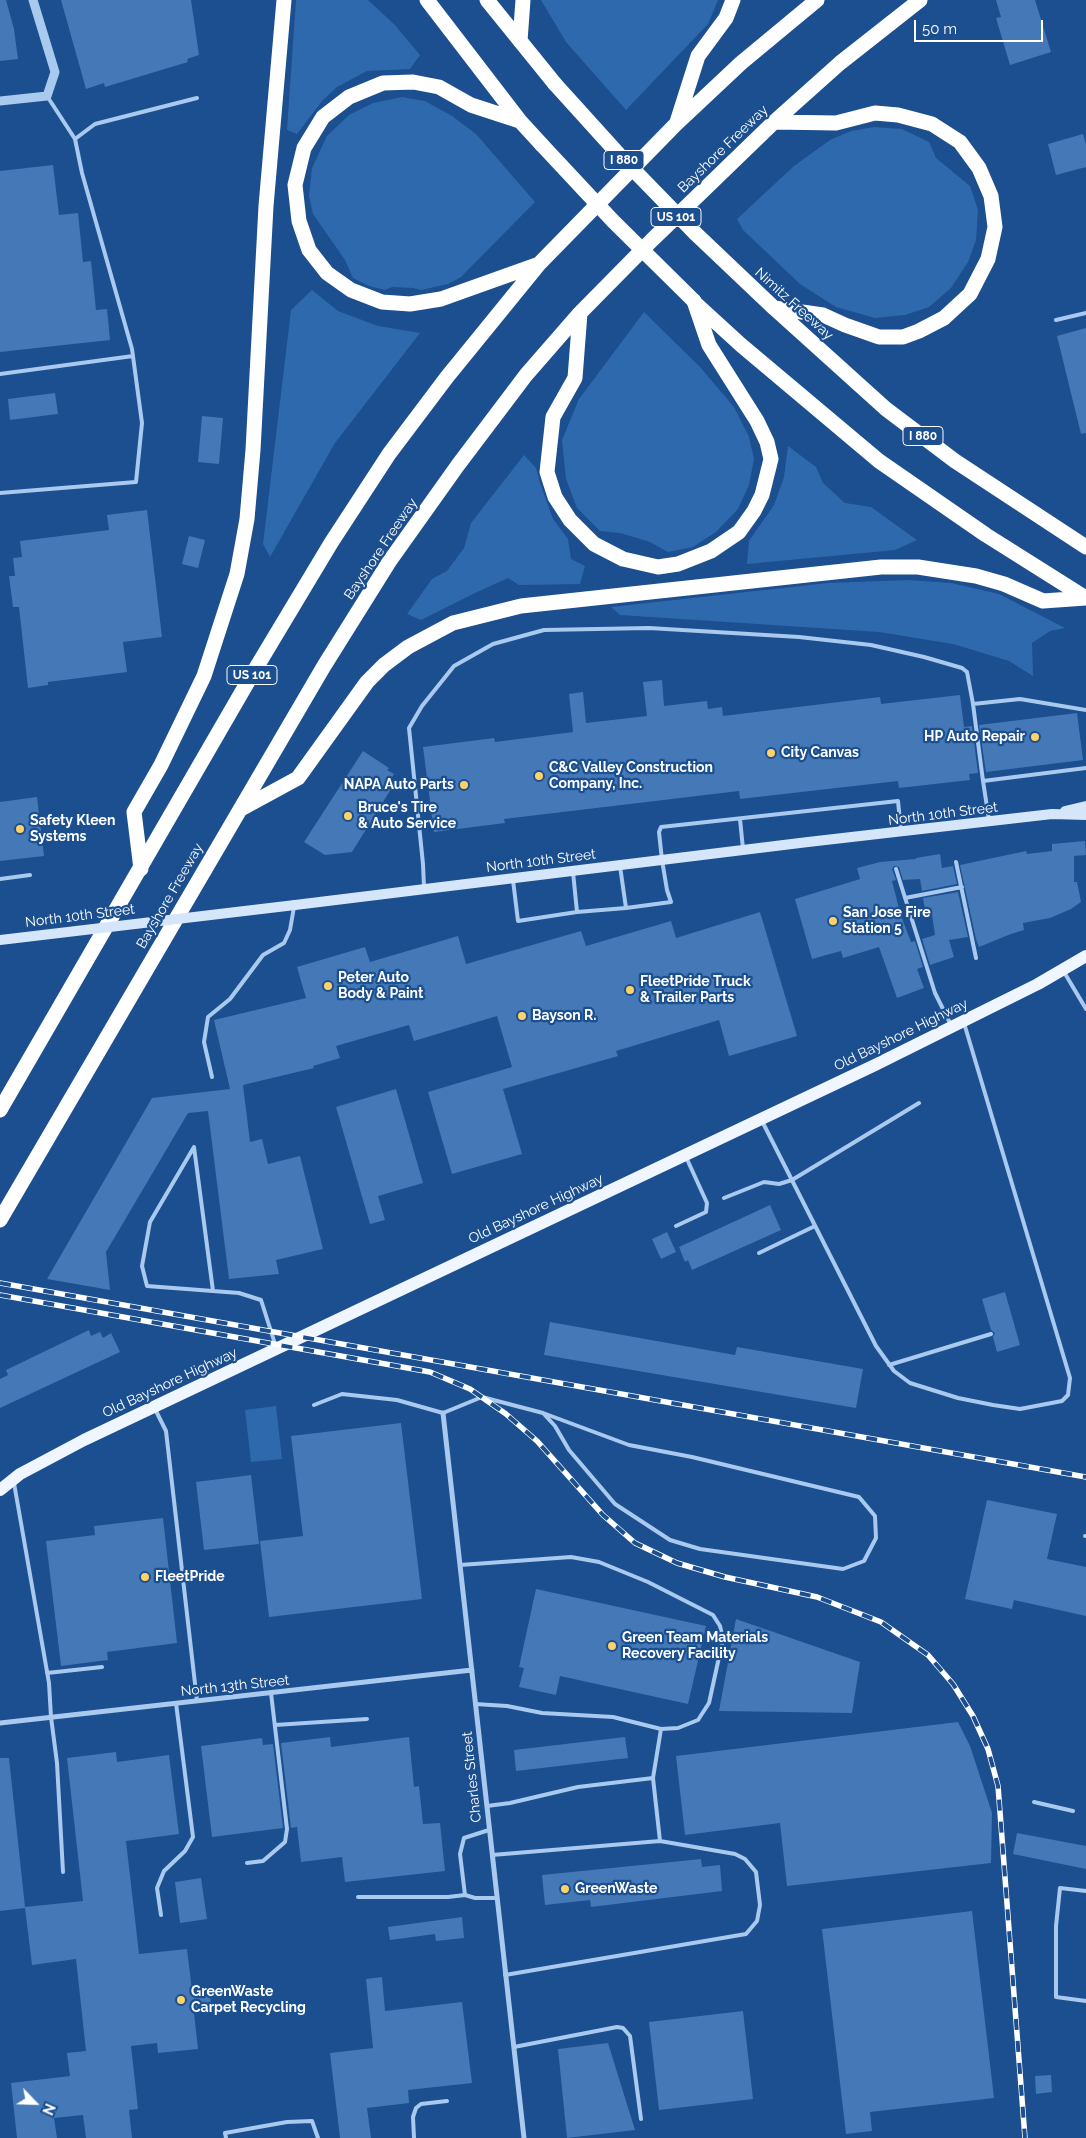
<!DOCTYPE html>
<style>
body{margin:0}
#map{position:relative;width:1086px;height:2138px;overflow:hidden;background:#1b4f8f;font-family:Raleway,sans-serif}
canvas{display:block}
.north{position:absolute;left:10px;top:2078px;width:50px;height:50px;-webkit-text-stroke:4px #1b4f8f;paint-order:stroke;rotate:114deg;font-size:14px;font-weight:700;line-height:20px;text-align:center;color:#fff}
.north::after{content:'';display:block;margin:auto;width:18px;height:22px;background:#fff;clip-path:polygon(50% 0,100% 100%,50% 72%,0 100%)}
.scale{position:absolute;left:914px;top:20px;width:129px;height:22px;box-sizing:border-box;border:2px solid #fff;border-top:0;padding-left:6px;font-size:15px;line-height:18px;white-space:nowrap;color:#fff;-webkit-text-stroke:4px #1b4f8f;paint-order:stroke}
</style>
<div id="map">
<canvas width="1086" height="2138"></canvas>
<div class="north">N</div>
<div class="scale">50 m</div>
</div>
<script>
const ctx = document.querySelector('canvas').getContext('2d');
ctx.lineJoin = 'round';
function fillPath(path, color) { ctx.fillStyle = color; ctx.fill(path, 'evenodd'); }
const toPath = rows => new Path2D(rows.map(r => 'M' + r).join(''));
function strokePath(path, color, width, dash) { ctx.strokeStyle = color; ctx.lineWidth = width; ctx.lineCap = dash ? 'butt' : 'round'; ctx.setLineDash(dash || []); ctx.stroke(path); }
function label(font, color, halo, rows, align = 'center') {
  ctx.font = font + ' Raleway,sans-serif'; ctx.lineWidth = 4.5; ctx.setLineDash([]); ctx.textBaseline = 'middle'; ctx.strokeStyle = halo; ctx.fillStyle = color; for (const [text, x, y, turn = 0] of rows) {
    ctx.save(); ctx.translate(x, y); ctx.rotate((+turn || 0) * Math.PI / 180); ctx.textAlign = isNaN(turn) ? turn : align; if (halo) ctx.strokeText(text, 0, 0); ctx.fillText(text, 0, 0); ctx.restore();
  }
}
const green = toPath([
 [296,0,368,0,395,25,420,55,410,69,367,71,337,87,322,101,297,134,287,130],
 [541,0,718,0,708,24,626,110,566,42],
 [402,97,425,101,452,116,476,134,535,202,461,277,448,284,421,290,413,288,392,287,385,290,369,286,353,278,345,260,313,214,309,196,312,168,327,136,349,115,373,103],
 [874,127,902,129,929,142,936,158,970,186,978,210,976,240,968,262,951,288,929,307,905,315,875,318,836,307,800,284,743,230,737,219,794,166,830,140,851,131],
 [312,290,338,311,378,326,420,333,335,443,270,557,263,544,291,310],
 [644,312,700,367,734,407,749,437,754,459,749,485,738,509,716,532,693,547,668,552,650,542,620,533,600,531,577,508,566,479,562,440,579,399],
 [788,446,816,467,823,483,845,503,871,507,917,540,895,550,747,564,749,541,774,505,784,477],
 [524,455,536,468,540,483,553,519,568,539,571,559,585,566,580,584,519,585,508,578,475,593,421,620,407,614,432,579,447,571,464,548,471,523],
 [908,580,951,583,999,594,1065,628,1050,631,1032,643,1033,676,1009,661,953,644,879,632,620,615,611,607,828,583],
 [276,1406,282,1459,251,1462,245,1410]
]);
const building = toPath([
 [0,0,6,0,14,29,18,59,0,61],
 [61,0,191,0,199,55,187,59,188,62,105,87,104,83,86,89],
 [996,0,1035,0,1051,52,1010,65,996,18,1001,17],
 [1083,134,1086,144,1086,167,1056,175,1048,144],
 [53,165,59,215,78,213,83,262,91,261,96,310,107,309,110,340,0,352,0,171],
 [1086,328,1086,433,1081,434,1057,336],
 [55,393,58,414,10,420,8,399],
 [202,416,223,418,219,464,198,462],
 [147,510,162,637,123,642,127,672,48,682,48,685,28,688,19,607,13,607,9,576,15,576,13,558,22,557,20,541,109,530,107,515],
 [189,536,205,540,198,568,182,564],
 [662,680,664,706,707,701,708,709,722,707,723,716,880,697,881,704,960,695,964,727,972,726,978,773,969,774,970,780,899,788,898,781,740,799,739,791,504,819,505,823,434,832,423,747,494,738,495,742,573,732,569,694,583,692,586,723,647,716,643,682],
 [1077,713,1083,760,986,772,979,725],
 [363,751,389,768,387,770,394,774,387,786,391,789,352,852,325,855,304,842],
 [37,797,44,856,0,861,0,802],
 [1085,841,1086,855,1074,856,1074,882,1077,882,1081,902,1071,909,1050,918,1023,923,1024,930,1011,934,979,947,976,939,960,865,1026,851,1027,854,1052,851,1052,844],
 [940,854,942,868,953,866,957,884,922,891,920,879,903,880,899,867,894,866,892,869,896,880,892,881,901,916,911,942,915,941,923,967,917,969,924,988,897,998,879,947,843,958,841,951,812,959,795,899,860,879,857,868,880,862,916,859,916,858],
 [958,892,968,937,949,940,954,957,930,965,922,939,935,935,931,908,925,910,923,898],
 [760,912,797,1036,729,1056,719,1020,616,1051,618,1056,503,1089,522,1154,452,1174,428,1092,512,1067,497,1016,414,1041,409,1025,336,1046,340,1058,313,1066,314,1068,243,1085,250,1142,262,1139,268,1164,300,1156,323,1249,276,1260,279,1274,229,1279,208,1111,188,1113,106,1252,110,1290,47,1279,152,1098,230,1089,214,1020,306,998,297,967,365,947,370,962,458,936,466,964,581,931,586,946,671,921,676,938],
 [396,1089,423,1183,378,1196,385,1220,370,1224,336,1107],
 [770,1205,781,1230,692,1270,688,1260,685,1262,679,1247],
 [667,1232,676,1252,661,1259,652,1239],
 [1005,1292,1020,1345,997,1352,993,1337,995,1333,991,1330,982,1299],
 [550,1322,735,1355,737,1347,863,1369,856,1408,544,1355],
 [89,1330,91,1336,100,1332,103,1338,111,1333,120,1352,0,1408,0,1379,8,1375,6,1370],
 [401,1423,422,1599,269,1617,260,1541,303,1536,291,1436],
 [251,1475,259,1544,204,1550,196,1482],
 [987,1500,1057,1514,1047,1559,1086,1567,1086,1616,1014,1600,1012,1609,965,1599],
 [163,1518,177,1643,107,1652,108,1660,61,1666,46,1541,95,1535,94,1526],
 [536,1589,706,1626,688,1704,560,1676,556,1695,519,1687,524,1668,519,1667],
 [736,1619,860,1662,852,1713,719,1711],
 [958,1722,970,1746,992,1813,991,1863,787,1886,780,1823,685,1835,676,1756],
 [330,1737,331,1747,409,1737,414,1787,419,1786,423,1824,440,1823,445,1871,345,1882,342,1857,301,1862,297,1827,291,1828,281,1743],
 [625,1737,628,1758,516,1771,514,1750],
 [262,1738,263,1745,273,1744,283,1828,212,1837,201,1746],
 [116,1752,117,1762,169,1755,179,1834,126,1841,139,1954,187,1949,192,1990,209,1988,212,2011,194,2013,198,2049,158,2053,157,2043,131,2046,138,2109,129,2110,132,2138,86,2138,83,2115,54,2118,57,2138,17,2138,11,2083,70,2076,67,2053,86,2051,76,1959,32,1965,25,1908,0,1911,0,1758,9,1758,25,1907,83,1901,67,1758],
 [1017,1833,1086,1846,1086,1869,1013,1854],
 [701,1859,702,1867,720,1865,722,1891,591,1907,590,1900,545,1905,542,1875],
 [201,1878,207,1919,180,1923,175,1882],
 [972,1911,994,2098,870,2112,872,2131,846,2134,822,1929],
 [462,1917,464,1938,436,1941,435,1934,390,1940,388,1927],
 [382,1977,385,2011,462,2002,472,2083,408,2090,409,2103,367,2108,371,2138,340,2138,330,2053,373,2048,366,1979],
 [743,2011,753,2099,659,2110,649,2022],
 [608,2043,635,2130,567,2138,558,2049],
 [1051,2075,1052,2092,1036,2094,1035,2076]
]);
const service = toPath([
 [75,139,95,124,197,98],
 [1056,320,1086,313],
 [0,374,133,356],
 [0,493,136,482,142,423,132,349,82,173,75,139,47,96],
 [973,704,1020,699,1086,710],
 [740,819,743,849],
 [989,820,983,781,1086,768],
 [956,862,976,958],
 [620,866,626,908],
 [896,869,935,993,951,1025],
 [573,872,577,912],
 [0,879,30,875],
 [513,880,518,921,577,912,626,908,671,902,667,890,662,860,659,832,661,827,898,801,901,831],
 [424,887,423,864,409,728,422,706,454,666,493,644,544,630,649,628,799,637,871,645,924,657,962,668,967,672,973,704,983,781],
 [905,898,962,887],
 [1064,972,1086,1009],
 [212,1077,204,1042,208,1017,230,999,263,955,284,943,290,930,294,907],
 [762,1121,876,1346,894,1371,910,1383,958,1398,993,1405,1020,1409,1062,1401,1068,1395,1070,1378,964,1023],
 [724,1198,764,1182,779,1184,792,1180,919,1103],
 [676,1226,706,1212,707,1203,686,1157],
 [759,1253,815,1226],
 [213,1291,194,1147,150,1222,142,1266,147,1286,239,1293,261,1300,276,1347],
 [889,1365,991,1334],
 [314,1405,342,1394,397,1400,443,1413,482,1397,543,1413,629,1445,692,1457,859,1497,875,1516,876,1538,864,1561,843,1569,700,1549,670,1540,615,1504,569,1450,555,1426,543,1413],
 [155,1409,166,1431,197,1701],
 [14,1483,49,1683,51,1717,57,1763,63,1872],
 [1085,1536,1086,1536],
 [460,1565,571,1557,599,1562,648,1582,713,1615,720,1626,723,1639,709,1703,698,1720,678,1728,661,1729,653,1778,660,1841,492,1855],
 [47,1673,102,1667],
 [475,1704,507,1706,542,1713,613,1717,661,1729],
 [275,1725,367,1719],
 [1034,1802,1073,1811],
 [487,1806,510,1803,578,1787,653,1778],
 [489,1830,464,1838,460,1854,465,1895,475,1898,497,1898],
 [247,1863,263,1861,285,1842,287,1829,271,1693],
 [1086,1891,1060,1888,1056,1926,1056,1997,1086,2001],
 [358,1897,448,1897,465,1895],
 [161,1915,157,1888,164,1871,185,1851,193,1837,176,1703],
 [505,1975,746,1934,757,1921,760,1905,756,1872,745,1859,735,1854,660,1841],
 [514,2047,617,2027,623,2028,630,2036,641,2119],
 [226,2138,225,2133,287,2122,312,2121,318,2138],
 [414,2138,413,2117,416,2108,421,2104,447,2101]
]);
const minor = toPath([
 [443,1413,524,2138],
 [0,1723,472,1670]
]);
const tertiary = toPath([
 [0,101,47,96,55,72,33,0]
]);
const secondary = toPath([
 [1065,811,1086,806],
 [295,905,808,842,1052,814,1086,815]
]);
const primary = toPath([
 [0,1490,20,1474,84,1440,875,1065,1038,984,1086,956]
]);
const motorway = toPath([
 [427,0,520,121,542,145],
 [487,0,555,84],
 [520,41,523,0],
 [520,121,471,105,439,87,413,82,383,83,349,97,323,117,304,148,295,185,299,221,309,250,327,273,351,290,382,302,410,304,441,299,539,264],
 [677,122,698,56,726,18,733,0],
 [774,122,836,123,875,113,898,115,932,124,960,142,979,168,991,196,995,227,988,259,970,294,944,318,919,331,903,337,879,337,845,325,823,315,774,308],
 [695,233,774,308,886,409,955,461,1086,547],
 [695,303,741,345,879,461,986,535,1086,598],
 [580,313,575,378,553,417,547,472,555,497,570,520,594,544,623,559,658,567,678,564,711,551,739,532,754,511,762,495,771,459,767,442,757,421,709,345,694,301],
 [241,809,298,778,367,682,384,665,408,647,453,623,521,606,881,567,918,567,976,576,1004,584,1043,601,1086,598],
 [141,869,134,812,161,765,204,676,237,574,247,519,253,450,266,206,284,0],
 [0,1110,250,678,331,543,389,454,447,377,539,264,676,124,741,63,817,0],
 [0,1220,324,666,389,562,458,465,526,375,580,313,652,240,774,122,840,63,920,0]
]);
const rail = toPath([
 [0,1283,1086,1477],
 [0,1295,430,1372,470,1389,506,1414,537,1441,603,1515,635,1543,677,1563,725,1577,817,1597,881,1622,928,1655,953,1684,973,1716,988,1749,998,1786,1025,2138]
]);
const secondaryBridge = toPath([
 [0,940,295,905]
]);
const motorwayBridge = toPath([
 [555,84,622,158,695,233],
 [542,145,613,221,694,301]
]);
const markers = [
 [1035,737,5,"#ffd166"],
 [771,753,5,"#ffd166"],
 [539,776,5,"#ffd166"],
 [464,785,5,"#ffd166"],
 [348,816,5,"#ffd166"],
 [20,829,5,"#ffd166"],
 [833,921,5,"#ffd166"],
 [328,986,5,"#ffd166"],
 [630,990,5,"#ffd166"],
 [522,1016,5,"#ffd166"],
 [145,1577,5,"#ffd166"],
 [612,1646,5,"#ffd166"],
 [565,1889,5,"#ffd166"],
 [181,2000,5,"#ffd166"]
];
const shields = [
 [624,160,40],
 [676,217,50],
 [923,436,40],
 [252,675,50]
];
const shieldNames = [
 ["I 880",624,160],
 ["US 101",676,217],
 ["I 880",923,436],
 ["US 101",252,675]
];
const streetNames = [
 ["Bayshore Freeway",723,149,-44],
 ["Nimitz Freeway",794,304,42],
 ["Bayshore Freeway",381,549,-56],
 ["North 10th Street",943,814,-7],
 ["North 10th Street",541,861,-7],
 ["Bayshore Freeway",170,896,-60],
 ["North 10th Street",80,916,-7],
 ["Old Bayshore Highway",901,1035,-26],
 ["Old Bayshore Highway",536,1209,-25],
 ["Old Bayshore Highway",170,1383,-25],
 ["North 13th Street",235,1686,-6],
 ["Charles Street",472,1777,-96]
];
const poiNames = [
 ["HP Auto Repair",1025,737,"right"],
 ["City Canvas",781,753],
 ["C&C Valley Construction",549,768],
 ["Company, Inc.",549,784],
 ["NAPA Auto Parts",454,785,"right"],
 ["Bruce's Tire",358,808],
 ["& Auto Service",358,824],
 ["Safety Kleen",30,821],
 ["Systems",30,837],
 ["San Jose Fire",843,913],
 ["Station 5",843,929],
 ["Peter Auto",338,978],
 ["Body & Paint",338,994],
 ["FleetPride Truck",640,982],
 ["& Trailer Parts",640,998],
 ["Bayson R.",532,1016],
 ["FleetPride",155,1577],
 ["Green Team Materials",622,1638],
 ["Recovery Facility",622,1654],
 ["GreenWaste",575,1889],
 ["GreenWaste",191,1992],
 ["Carpet Recycling",191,2008]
];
fillPath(green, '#2e69ad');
fillPath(building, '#4478b7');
strokePath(service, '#a9c9ee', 4);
strokePath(minor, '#a9c9ee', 5);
strokePath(tertiary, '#a9c9ee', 9);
strokePath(secondary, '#d6e6fa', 10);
strokePath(primary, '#f0f6ff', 12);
strokePath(motorway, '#fff', 15);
strokePath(rail, '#fff', 5.5);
strokePath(rail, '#1b4f8f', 4, [11]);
strokePath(secondaryBridge, '#d6e6fa', 10);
strokePath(motorwayBridge, '#fff', 15);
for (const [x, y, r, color] of markers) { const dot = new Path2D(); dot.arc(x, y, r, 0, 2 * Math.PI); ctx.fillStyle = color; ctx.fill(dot); strokePath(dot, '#1b4f8f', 2); }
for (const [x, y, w] of shields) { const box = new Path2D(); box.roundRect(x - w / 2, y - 9.5, w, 19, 4); ctx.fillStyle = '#1b4f8f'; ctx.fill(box); strokePath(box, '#fff', 1); }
label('bold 12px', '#fff', null, shieldNames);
label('14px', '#fff', '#1b4f8f', streetNames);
label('bold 14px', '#fff', '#1b4f8f', poiNames, 'left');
</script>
